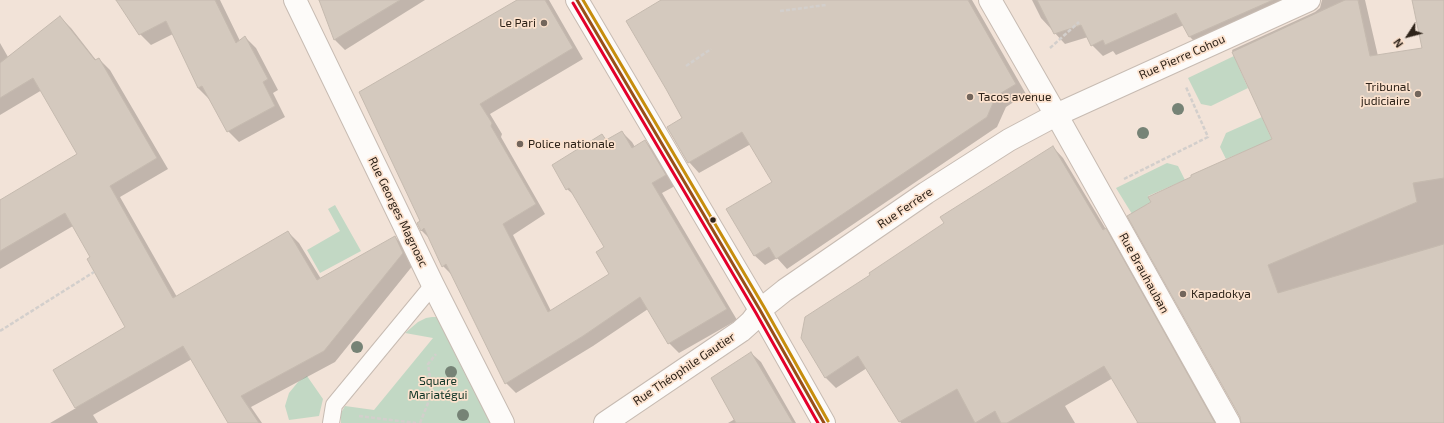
<!DOCTYPE html>
<meta charset="utf-8">
<style>
body{margin:0}
#map{position:relative;width:1444px;height:423px;overflow:hidden;background:#f2e3d8;font-family:"Exo 2",sans-serif}
canvas{display:block}
.north{position:absolute;left:1388px;top:16px;width:40px;height:40px;-webkit-text-stroke:3px #fce2ce;paint-order:stroke;rotate:234deg;font-size:11px;font-weight:700;line-height:16px;text-align:center;color:#2e2319}
.north::after{content:'';display:block;margin:auto;width:14px;height:18px;background:#2e2319;clip-path:polygon(50% 0,100% 100%,50% 72%,0 100%)}
</style>
<div id="map">
<canvas width="1444" height="423"></canvas>
<div class="north">N</div>
</div>
<script>
const ctx = document.querySelector('canvas').getContext('2d');
ctx.lineJoin = 'round';
function fillPath(path, color) { ctx.fillStyle = color; ctx.fill(path, 'evenodd'); }
const toPath = rows => new Path2D(rows.map(r => 'M' + r).join(''));
function strokePath(path, color, width, dash) { ctx.strokeStyle = color; ctx.lineWidth = width; ctx.lineCap = dash ? 'butt' : 'round'; ctx.setLineDash(dash || []); ctx.stroke(path); }
function label(font, color, halo, rows, align = 'center') {
  ctx.font = font + ' "Exo 2",sans-serif'; ctx.lineWidth = 3.5; ctx.setLineDash([]); ctx.textBaseline = 'middle'; ctx.strokeStyle = halo; ctx.fillStyle = color; for (const [text, x, y, turn = 0] of rows) {
    ctx.save(); ctx.translate(x, y); ctx.rotate((+turn || 0) * Math.PI / 180); ctx.textAlign = isNaN(turn) ? turn : align; if (halo) ctx.strokeText(text, 0, 0); ctx.fillText(text, 0, 0); ctx.restore();
  }
}
const green = toPath([
 [1234,56,1248,88,1211,106,1201,104,1188,78],
 [1262,117,1272,140,1226,159,1220,147,1226,133],
 [1167,163,1178,166,1185,180,1148,196,1151,202,1132,214,1116,188],
 [335,205,361,251,320,273,307,250,340,231,328,209],
 [432,317,439,317,495,423,341,423,341,413,345,406,374,410,433,338,405,333,418,322,426,318],
 [307,376,323,399,319,416,289,420,285,406,289,393,298,382]
]);
const shadow = toPath([
 [133,0,220,0,240,41,245,37,256,48,278,90,273,93,285,117,239,142,228,131,209,99,198,88,173,34,151,45,140,34],
 [320,0,425,0,345,50,335,40],
 [519,0,549,0,583,59,490,114,502,134,501,137,545,214,513,235,551,311,610,274,606,248,577,198,567,189,602,135,608,141,622,132,632,142,635,147,645,141,655,151,675,186,662,193,737,320,679,353,669,343,648,309,593,346,516,393,506,383,453,276,443,266,430,239,422,231,418,224,422,222],
 [663,0,972,0,1026,94,1006,107,997,127,787,269,777,258,765,265,754,255,774,182,751,144,699,173,689,162,683,118],
 [1032,0,1312,0,1200,47,1190,37,1184,25,1116,55,1113,51,1103,56,1092,45,1088,37,1065,44,1041,18],
 [1322,0,1365,0,1378,56,1423,48,1413,0,1444,0,1444,423,1242,423,1273,139,1232,50,1315,12,1320,8],
 [60,17,71,28,96,60,99,59,110,70,168,169,120,197,177,297,288,232,299,243,321,279,395,237,406,248,414,264,335,362,251,407,262,423,230,423,192,359,93,415,98,423,50,423,76,408,54,370,126,327,91,257,73,226,0,269,0,201,78,154,42,90,0,115,0,43,8,57],
 [1053,147,1063,158,1107,231,1116,240,1218,423,1136,423,1138,422,1113,378,1065,406,1075,423,901,423,867,368,836,388,825,377,871,275],
 [751,353,761,362,796,423,728,423,735,419]
]);
const building = toPath([
 [116,0,215,0,236,43,245,36,268,79,263,82,275,106,227,132,202,86,198,88,166,21,139,35,116,0],
 [319,0,400,0,334,40,319,0],
 [517,0,545,0,573,48,480,104,492,123,491,126,536,204,503,224,548,312,609,274,596,252,604,247,569,188,566,190,552,165,602,134,606,140,622,131,632,148,645,140,666,175,652,183,727,309,668,344,640,297,583,336,505,384,446,264,442,267,424,228,421,231,417,223,420,221,359,92,517,0],
 [661,0,968,0,1016,84,996,96,987,117,776,259,769,247,754,256,726,209,772,182,742,132,688,163,667,127,682,118,666,89,626,21,661,0],
 [1037,0,1273,0,1189,37,1176,13,1105,45,1103,40,1091,46,1081,25,1054,34,1037,0],
 [1345,0,1358,0,1370,56,1422,48,1412,0,1444,0,1444,178,1413,183,1417,202,1268,265,1278,293,1444,244,1444,423,1241,423,1240,417,1127,216,1151,202,1148,197,1191,177,1191,175,1272,139,1232,52,1345,0],
 [60,16,95,60,99,58,157,158,110,186,173,298,288,231,317,280,395,236,403,253,324,351,241,396,259,423,228,423,183,346,75,408,53,370,125,327,87,259,90,257,65,213,0,251,0,200,77,154,33,78,0,98,0,63,60,16],
 [1053,146,1103,230,1106,228,1215,423,1138,423,1104,366,1007,423,1001,423,995,411,975,423,957,389,899,422,858,356,825,378,801,338,805,317,870,275,869,273,944,223,940,217,1053,146],
 [751,352,793,423,736,423,711,378,751,352]
]);
const path = toPath([
 [780,11,826,5],
 [1050,48,1079,22],
 [686,66,711,49],
 [1124,179,1208,137,1186,87],
 [0,331,94,272],
 [359,416,416,423],
 [420,423,428,403,431,386,428,364,436,354]
]);
const service = toPath([
 [331,423,334,405,433,285]
]);
const pedestrian = toPath([
 [990,0,1052,108],
 [1061,123,1229,423]
]);
const minor = toPath([
 [295,0,433,285,503,423],
 [577,0,760,310,824,423],
 [605,423,741,331,751,322,760,310,785,290,926,193,1009,140,1056,115,1309,0]
]);
const bus1 = toPath([
 [577,0,760,310,824,423]
]);
const bus2 = toPath([
 [573,3,756,313,818,423]
]);
const bus3 = toPath([
 [583,0,764,307,828,421]
]);
const trees = [
 [1178,109],
 [1143,133],
 [357,347],
 [451,372],
 [463,415]
];
const markers = [
 [544,23,4,"#73665c"],
 [1418,94,4,"#73665c"],
 [970,97,4,"#73665c"],
 [520,144,4,"#73665c"],
 [713,220,3.5,"#2e2319"],
 [1183,294,4,"#73665c"]
];
const poiNames = [
 ["Le Pari",536,23,"right"],
 ["Tribunal",1410,87,"right"],
 ["judiciaire",1410,101,"right"],
 ["Tacos avenue",978,97],
 ["Police nationale",528,144],
 ["Kapadokya",1191,294]
];
const streetNames = [
 ["Rue Pierre Cohou",1182,57,-24],
 ["Rue Ferrère",905,208,-34],
 ["Rue Georges Magnoac",398,212,64],
 ["Rue Brauhauban",1144,273,61],
 ["Rue Théophile Gautier",684,369,-34]
];
const parkNames = [
 ["Square",438,381],
 ["Mariatégui",438,395]
];
fillPath(green, '#c2d8c4');
fillPath(shadow, '#0003');
fillPath(building, '#d4c9be');
strokePath(building, '#c5baaf', 1);
strokePath(service, '#c7bbb2', 18);
strokePath(pedestrian, '#c7bbb2', 24);
strokePath(minor, '#c7bbb2', 24);
strokePath(path, '#d3cfcc', 2.5, [4, 2]);
strokePath(service, '#fdfbf9', 16);
strokePath(pedestrian, '#fdfbf9', 22);
strokePath(minor, '#fdfbf9', 22);
strokePath(bus1, '#9a4e19', 3);
strokePath(bus2, '#e4002b', 3);
strokePath(bus3, '#c78e0e', 3);
ctx.fillStyle = '#768376';
for (const [x, y] of trees) { ctx.beginPath(); ctx.arc(x, y, 6, 0, 2 * Math.PI); ctx.fill(); }
for (const [x, y, r, color] of markers) { const dot = new Path2D(); dot.arc(x, y, r, 0, 2 * Math.PI); ctx.fillStyle = color; ctx.fill(dot); strokePath(dot, '#fce2ce', 1.5); }
label('12px', '#2e2319', '#fce2ce', poiNames, 'left');
label('12px', '#2e2319', '#fce2ce', streetNames);
label('12px', '#113526', '#fce2ce', parkNames);
</script>
